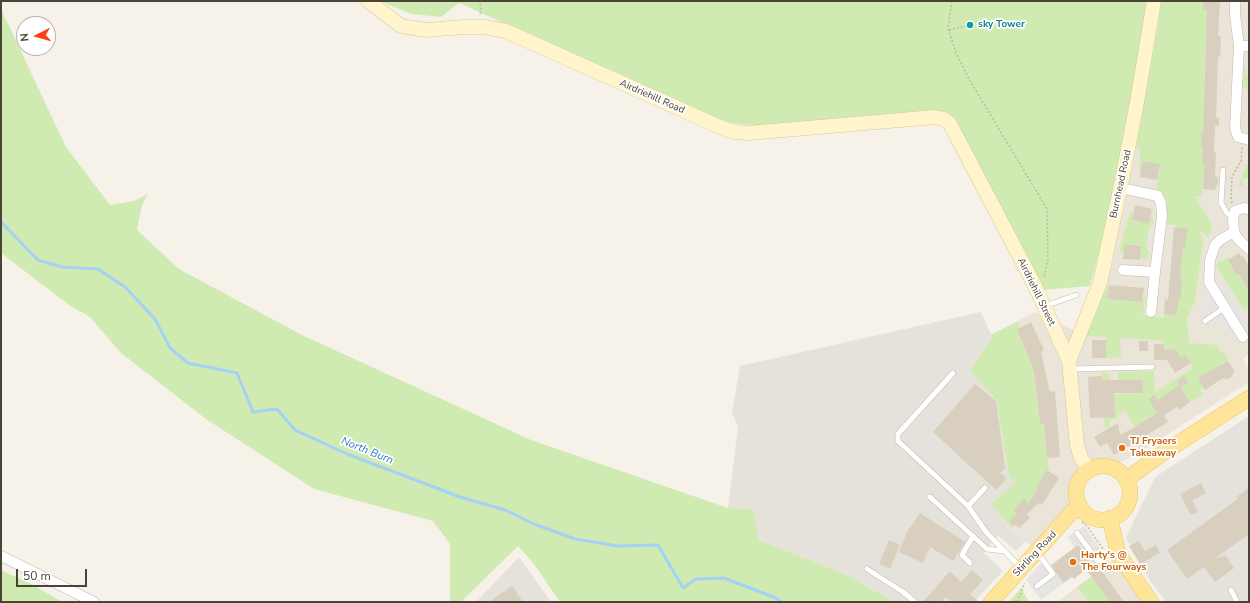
<!DOCTYPE html>
<style>
body{margin:0}
#map{position:relative;width:1250px;height:603px;overflow:hidden;background:#f6f2ea;font-family:"Nunito Sans",sans-serif}
canvas{display:block}
.frame{position:absolute;inset:0;border:2px solid #4a4338;pointer-events:none}
.north{position:absolute;left:16px;top:16px;width:40px;height:40px;box-sizing:border-box;background:#fff;border:1px solid #b7b4af;border-radius:50%;rotate:264deg;font-size:11px;font-weight:700;line-height:16px;text-align:center;color:#4a4338}
.north::after{content:'';display:block;margin:auto;width:14px;height:18px;background:#ff4118;clip-path:polygon(50% 0,100% 100%,50% 72%,0 100%)}
.scale{position:absolute;left:16px;top:569px;width:71px;height:18px;box-sizing:border-box;border:2px solid #4a4338;border-top:0;padding-left:5px;font-size:12px;line-height:14px;white-space:nowrap;color:#4a4338;-webkit-text-stroke:3px #fff;paint-order:stroke}
</style>
<div id="map">
<canvas width="1250" height="603"></canvas>
<div class="frame"></div>
<div class="north">N</div>
<div class="scale">50 m</div>
</div>
<script>
const ctx = document.querySelector('canvas').getContext('2d');
ctx.lineJoin = 'round';
function fillPath(path, color) { ctx.fillStyle = color; ctx.fill(path, 'evenodd'); }
const toPath = rows => new Path2D(rows.map(r => 'M' + r).join(''));
function strokePath(path, color, width, dash) { ctx.strokeStyle = color; ctx.lineWidth = width; ctx.lineCap = dash ? 'butt' : 'round'; ctx.setLineDash(dash || []); ctx.stroke(path); }
function label(font, color, halo, rows, align = 'center') {
  ctx.font = font + ' "Nunito Sans",sans-serif'; ctx.lineWidth = 3.5; ctx.setLineDash([]); ctx.textBaseline = 'middle'; ctx.strokeStyle = halo; ctx.fillStyle = color; for (const [text, x, y, turn = 0] of rows) {
    ctx.save(); ctx.translate(x, y); ctx.rotate((+turn || 0) * Math.PI / 180); ctx.textAlign = isNaN(turn) ? turn : align; if (halo) ctx.strokeText(text, 0, 0); ctx.fillText(text, 0, 0); ctx.restore();
  }
}
const residential = toPath([
 [1193,1,1249,1,1249,354,1243,359,1249,370,1249,382,1137,454,1121,462,1090,470,1078,482,1076,495,1081,508,1037,551,1026,541,1011,532,991,504,1015,483,1015,393,991,335,1035,312,1086,336,1186,318,1095,311,1111,268,1136,148,1162,152,1164,180,1212,224,1195,196],
 [1119,555,1151,602,1057,602]
]);
const industrial = toPath([
 [981,312,992,337,970,370,997,401,1009,476,1015,483,991,504,1011,532,1026,541,1016,551,999,536,994,540,984,553,1003,571,974,602,895,602,845,574,759,540,753,509,728,508,738,426,732,413,740,366],
 [1249,416,1249,602,1166,602,1151,582,1126,538,1155,477],
 [519,557,551,602,476,602]
]);
const green = toPath([
 [380,1,1147,1,1141,51,1109,216,1090,286,1043,290,949,116,765,126,728,123,710,118,597,65,459,3,441,17,411,14],
 [1159,1,1203,1,1203,10,1216,11,1206,29,1206,43,1215,49,1205,49,1204,110,1211,110,1211,152,1203,152,1202,164,1214,165,1213,173,1203,172,1202,196,1195,196,1212,224,1211,232,1208,237,1200,231,1203,242,1195,301,1187,319,1189,343,1217,345,1220,352,1229,355,1226,357,1228,361,1214,370,1204,388,1200,390,1203,395,1190,402,1179,386,1164,408,1138,425,1146,437,1142,439,1125,411,1117,415,1117,419,1109,420,1110,427,1105,428,1104,414,1115,411,1115,403,1102,399,1102,373,1109,373,1111,394,1143,393,1143,380,1118,380,1118,372,1154,371,1155,392,1193,368,1185,355,1181,357,1176,350,1164,349,1164,341,1120,338,1121,357,1106,358,1106,337,1086,336,1095,311,1097,311,1107,286,1109,287,1108,299,1124,301,1126,289,1129,301,1142,302,1143,297,1145,297,1143,315,1164,317,1165,314,1176,315,1178,301,1170,297,1181,298,1182,279,1172,277,1180,274,1183,251,1175,246,1185,247,1188,229,1176,228,1176,225,1167,224,1167,200,1163,193,1160,190,1156,189,1160,165,1142,162,1141,170,1139,170,1140,149,1136,148,1158,24],
 [1,9,66,147,110,205,134,201,148,194,142,205,137,230,179,269,302,335,531,440,728,508,753,509,759,540,845,574,895,602,560,602,534,564,518,546,461,602,450,602,450,544,433,521,314,489,206,419,121,353,90,317,69,305,1,253],
 [1244,66,1246,66,1245,75,1249,75,1249,90,1246,89,1243,86],
 [1247,164,1249,164,1249,179,1243,178,1243,186,1238,186],
 [1131,212,1134,213,1132,221,1149,223,1150,217,1154,218,1153,225,1149,227,1146,247,1149,252,1148,259,1140,258,1140,245,1124,244,1123,254,1119,253,1124,232],
 [1229,257,1230,259,1228,260,1237,274,1244,270,1246,274,1241,277,1249,291,1249,308,1243,309,1217,267,1218,261,1221,261],
 [1017,322,1020,327,1017,329,1027,347,1024,348,1031,362,1036,385,1037,402,1042,402,1039,414,1040,424,1046,424,1044,430,1049,471,1036,487,1043,491,1034,508,1032,509,1024,500,1013,510,1017,514,1010,521,1014,527,1012,528,991,504,1015,483,1009,476,997,401,970,370,992,337,991,335],
 [1,570,29,583,63,602,1,602],
 [1092,577,1110,602,1089,602,1077,587],
 [1021,588,1029,602,1009,602]
]);
const parking = toPath([
 [1220,277,1249,321,1249,335,1241,340,1236,332,1230,336,1221,323,1212,328,1199,308,1208,303,1200,290],
 [1084,526,1109,562,1099,570,1093,565,1078,545,1075,548,1067,537],
 [1040,564,1051,566,1063,583,1041,600,1026,580]
]);
const stream = toPath([
 [1,222,38,260,62,267,98,269,125,287,155,319,170,348,188,363,237,373,253,412,277,409,295,430,347,454,460,497,505,510,534,524,575,539,618,546,658,545,683,588,696,579,724,578,776,598,781,602]
]);
const building = toPath([
 [1203,1,1220,1,1218,36,1221,36,1221,41,1220,57,1218,57,1216,118,1219,118,1219,126,1215,126,1214,152,1216,152,1215,173,1216,177,1218,177,1218,185,1216,185,1215,190,1203,189,1204,164,1202,164,1203,147,1201,147,1201,134,1203,134,1207,10,1203,10],
 [1142,161,1160,164,1157,180,1140,177],
 [1135,205,1152,209,1149,224,1132,220],
 [1174,227,1188,229,1185,248,1183,247,1180,278,1182,278,1181,298,1179,298,1176,315,1164,314,1165,299,1168,300],
 [1124,244,1141,246,1140,260,1123,259],
 [1239,253,1241,257,1243,256,1249,266,1249,291,1239,274,1237,275,1228,260],
 [1109,285,1144,288,1142,302,1107,299],
 [1031,322,1044,350,1041,352,1050,392,1055,391,1060,457,1047,458,1044,424,1040,424,1038,403,1034,373,1031,363,1017,329],
 [1092,340,1106,340,1106,358,1092,358],
 [1139,341,1148,341,1148,351,1139,351],
 [1154,344,1164,344,1164,349,1176,350,1181,357,1185,355,1191,363,1175,373,1167,360,1154,360],
 [1228,361,1235,372,1232,374,1233,376,1226,380,1225,378,1220,380,1205,390,1198,378],
 [1102,376,1102,380,1143,380,1143,393,1114,393,1115,417,1090,418,1088,377],
 [1184,376,1188,382,1181,387,1177,381],
 [975,384,996,401,1005,468,1000,473,1007,478,996,490,933,432],
 [1179,385,1190,402,1179,410,1177,406,1164,416,1168,422,1114,455,1107,443,1100,447,1094,437,1118,423,1120,435,1135,427,1157,413,1148,399,1154,395,1158,400],
 [1047,470,1059,478,1042,505,1039,503,1027,514,1030,518,1019,528,1016,525,1014,526,1009,521,1017,514,1013,510,1024,499,1028,504,1038,488,1036,487],
 [1201,483,1206,493,1192,500,1198,512,1191,515,1180,494],
 [1249,488,1249,534,1215,558,1226,556,1234,568,1215,582,1204,567,1187,579,1167,550,1238,499,1236,497],
 [920,513,965,542,953,561,930,547,923,563,899,552,907,532],
 [889,540,900,545,890,569,879,564],
 [1139,541,1145,551,1156,545,1160,553,1140,564,1129,546],
 [1078,545,1098,572,1101,570,1124,602,1110,602,1086,569,1074,579,1072,577,1063,583,1051,565],
 [972,570,983,580,970,594,979,602,952,602,946,597,941,602,923,602,950,571,961,582],
 [512,586,523,602,489,602]
]);
const path = toPath([
 [478,1,480,2,481,9,480,16],
 [952,1,948,28,956,53,969,79,1047,209,1048,260,1044,277],
 [949,30,966,26],
 [1232,203,1231,199,1232,177,1241,161,1242,147],
 [1082,522,1087,526,1103,549],
 [1017,602,1025,583]
]);
const lane = toPath([
 [1223,170,1221,203,1227,213,1233,217],
 [1045,306,1076,295],
 [1205,321,1224,308],
 [1071,369,1152,367],
 [953,373,898,434,898,441,968,506,986,532,1020,567],
 [930,497,987,549,1004,551],
 [968,506,985,488],
 [1077,533,1098,561,1115,550],
 [970,563,962,555,973,536],
 [867,569,903,592,915,602],
 [1037,586,1053,574,1037,552],
 [1231,590,1237,602]
]);
const street = toPath([
 [1235,1,1235,15,1239,46,1235,128,1238,137,1249,140],
 [1239,46,1249,46],
 [1121,188,1158,196,1161,204,1162,216,1155,272,1151,312],
 [1249,209,1244,208,1235,211,1233,219,1234,232,1238,239,1249,249],
 [1234,232,1220,240,1215,245,1210,260,1209,282,1243,337],
 [1123,270,1155,272],
 [1,556,94,602]
]);
const secondary = toPath([
 [368,1,401,26,426,30,463,27,484,27,506,31,720,127,735,132,749,133,935,117,944,119,950,124,1034,284,1069,361,1077,445,1081,458,1090,470],
 [1069,361,1100,283,1122,180,1137,102,1154,1]
]);
const primary = toPath([
 '1076 493a27 27 0 1 1 54 0a27 27 0 1 1-54 0Z',
 [1127,479,1160,455,1249,398],
 [1110,518,1117,549,1119,555,1151,602],
 [991,602,1072,512,1081,508]
]);
const markers = [
 [970,25,4,"#0f9aa8"],
 [1122,448,4,"#e8710a"],
 [1073,562,4,"#e8710a"]
];
const cultureNames = [
 ["sky Tower",978,25]
];
const streetNames = [
 ["Airdriehill Road",652,97,24],
 ["Burnhead Road",1121,184,-78],
 ["Airdriehill Street",1036,292,64],
 ["Stirling Road",1035,554,-47]
];
const foodNames = [
 ["TJ Fryaers",1130,442],
 ["Takeaway",1130,454],
 ["Harty's @",1081,556],
 ["The Fourways",1081,568]
];
const waterNames = [
 ["North Burn",367,451,22]
];
fillPath(residential, '#eae5d8');
fillPath(industrial, '#e5e1db');
fillPath(green, '#d0ebb2');
fillPath(parking, '#e7e5e2');
strokePath(stream, '#a5d1f4', 3);
fillPath(building, '#d8cfbf');
strokePath(lane, '#c2bbac', 6);
strokePath(street, '#c2bbac', 11);
strokePath(secondary, '#d7c899', 15);
strokePath(primary, '#e9c565', 16);
strokePath(path, '#c4b79d', 1.5, [2, 2]);
strokePath(lane, '#fff', 5);
strokePath(street, '#fff', 10);
strokePath(secondary, '#fff4cb', 14);
strokePath(primary, '#ffe59a', 15);
for (const [x, y, r, color] of markers) { const dot = new Path2D(); dot.arc(x, y, r, 0, 2 * Math.PI); ctx.fillStyle = color; ctx.fill(dot); strokePath(dot, '#fff', 1.5); }
label('bold 10px', '#0d838f', '#fff', cultureNames, 'left');
label('10px', '#4a4338', '#fff', streetNames);
label('bold 10px', '#c56008', '#fff', foodNames, 'left');
label('italic 11px', '#2b7bbc', '#fff', waterNames);
</script>
